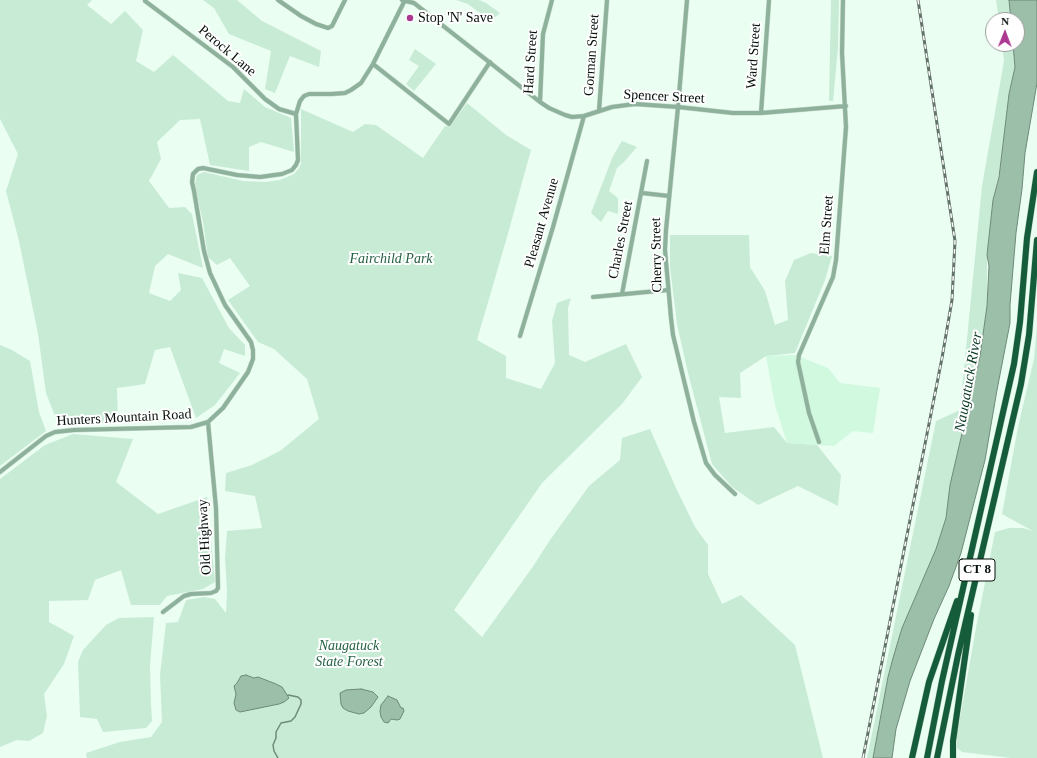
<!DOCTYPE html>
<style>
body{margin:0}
#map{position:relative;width:1037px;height:758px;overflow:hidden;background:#eafef1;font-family:"Times New Roman",serif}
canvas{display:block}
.north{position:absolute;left:985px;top:12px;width:40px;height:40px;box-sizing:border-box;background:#fff;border:1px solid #9b9f9d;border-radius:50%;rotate:1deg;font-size:11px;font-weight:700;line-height:16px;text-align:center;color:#05100a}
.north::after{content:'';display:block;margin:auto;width:14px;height:18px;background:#ac3891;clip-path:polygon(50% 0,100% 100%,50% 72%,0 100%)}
</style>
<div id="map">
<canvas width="1037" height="758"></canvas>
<div class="north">N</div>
</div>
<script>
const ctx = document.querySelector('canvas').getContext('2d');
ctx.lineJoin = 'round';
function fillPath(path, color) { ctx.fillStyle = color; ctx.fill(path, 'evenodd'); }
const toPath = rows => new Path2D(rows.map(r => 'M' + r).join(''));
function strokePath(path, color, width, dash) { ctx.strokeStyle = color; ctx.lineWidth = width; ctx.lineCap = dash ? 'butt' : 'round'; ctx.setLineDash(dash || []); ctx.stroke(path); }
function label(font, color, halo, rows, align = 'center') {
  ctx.font = font + ' "Times New Roman",serif'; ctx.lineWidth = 4; ctx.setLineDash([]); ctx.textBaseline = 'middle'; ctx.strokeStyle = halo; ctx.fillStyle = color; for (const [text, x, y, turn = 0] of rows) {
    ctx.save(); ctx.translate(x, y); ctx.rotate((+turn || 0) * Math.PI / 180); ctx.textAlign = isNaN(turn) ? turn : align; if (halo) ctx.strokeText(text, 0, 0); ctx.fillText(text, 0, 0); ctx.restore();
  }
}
const built = toPath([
 [795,355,828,368,840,383,880,388,873,433,853,431,834,446,787,443,775,405,766,356]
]);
const green = toPath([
 [0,0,92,0,87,5,111,24,125,11,143,30,136,61,154,72,173,55,228,101,240,103,244,89,265,107,291,118,294,152,261,142,249,147,249,171,210,165,200,119,180,120,157,142,161,159,149,181,169,208,185,207,192,214,203,268,168,254,155,266,149,293,170,301,181,290,178,273,202,278,229,328,245,345,245,356,224,349,219,363,240,373,215,405,196,418,170,347,155,350,145,384,117,388,118,423,58,424,46,393,38,334,19,241,6,191,18,154,0,119],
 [203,0,237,0,262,21,321,51,319,67,290,56,275,93,265,89,271,51,229,34,214,8],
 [456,0,479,0,486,3,500,13,491,21,468,4],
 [831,0,839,0,838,48,833,101,829,101],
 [996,0,1009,0,1011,20,999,20],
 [1002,44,1013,44,1015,67,1009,94,999,173,993,200,987,255,987,306,980,356,950,485,946,518,936,549,902,628,888,677,873,758,867,758,936,421,960,410,982,186,1004,61],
 [415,49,436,64,414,91,406,84,419,66,409,60],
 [467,103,506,135,531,150,507,237,477,340,506,356,506,378,541,389,555,363,552,321,557,303,571,298,568,308,569,355,585,362,626,344,642,377,622,404,542,483,454,610,482,637,532,568,550,540,589,486,620,460,622,438,650,429,676,488,695,527,708,545,708,574,722,604,741,595,795,645,823,758,87,758,86,753,120,742,151,737,162,722,160,675,166,623,178,622,186,600,204,597,215,599,226,613,227,591,225,558,227,531,262,528,255,496,225,491,226,473,252,465,280,451,319,419,307,379,274,349,258,342,228,300,250,286,230,258,217,265,208,257,203,222,198,200,195,184,197,175,204,172,243,181,265,182,280,180,294,174,299,168,301,164,301,109,353,132,365,124,376,125,423,158,445,126,450,127],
 [622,141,637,147,624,162,617,168,609,191,618,198,618,214,608,211,601,222,591,213,613,156],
 [670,235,749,235,750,267,765,291,775,325,788,320,785,281,794,260,811,253,832,256,825,280,795,353,766,356,740,373,741,398,719,397,725,433,774,427,787,443,817,445,841,475,838,506,798,486,758,505,732,487,712,464,688,373,677,324,670,267],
 [1037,325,1037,758,1011,758,962,752,957,748,957,735,976,628,995,532,1009,528,1023,528,1033,531,1002,514,1018,427,1034,359],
 [0,345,12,350,30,361,39,412,46,431,0,466],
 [73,434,133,439,116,482,158,514,207,497,215,582,203,589,167,596,160,605,131,605,121,570,95,580,88,600,49,601,49,622,74,636,64,664,44,694,47,716,43,733,29,741,17,740,0,747,0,479,45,445],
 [154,617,150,665,151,704,152,721,146,728,103,732,97,719,80,717,78,662,83,650,106,625,119,618]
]);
const water = toPath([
 [1009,0,1037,0,1037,83,1025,153,1022,189,1016,233,1010,305,1010,323,997,390,985,460,961,553,949,586,934,619,910,681,896,729,892,758,873,758,888,677,893,658,902,628,936,549,946,518,950,485,980,356,987,306,989,266,987,255,993,200,999,177,1009,94,1015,67,1013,44,1017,44,1017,20,1011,20,1009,0],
 [246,675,254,678,258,677,276,684,282,687,289,698,284,702,279,704,240,712,236,710,234,703,236,694,234,686,237,683,241,676,246,675],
 [361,689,373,692,378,697,371,707,364,713,359,714,348,711,343,708,341,704,340,693,346,690,361,689],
 [388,696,397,700,401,708,403,708,404,711,400,719,397,720,391,719,388,723,384,722,381,717,380,711,381,705,388,696]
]);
const stream = toPath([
 [278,758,274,751,273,745,276,738,276,732,281,723,291,721,295,717,301,704,301,700,298,697,288,695]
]);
const minor = toPath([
 [278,0,301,16,316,24,328,28,332,26,345,0],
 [402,0,414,3,540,102,549,108,565,115,572,117,584,116,612,107,635,104,678,107,733,113,761,113,846,106],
 [687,0,678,107,666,230,665,250,671,318,673,335,694,422,706,463,715,475,735,494],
 [145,1,233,67,265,99,279,109,296,114],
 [373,64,449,124,490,62],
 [540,102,543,34,552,0],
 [599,111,607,0],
 [761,113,769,0],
 [642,193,669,196],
 [622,294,647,161],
 [593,297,668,290],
 [520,336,553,227,584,116],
 [819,442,809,413,798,362,799,355,833,277,836,260,846,127,842,53,843,0],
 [0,472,46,436,55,432,74,430,191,427,208,422,223,408,248,372,253,359,253,350,251,342,225,305,210,273,204,251,194,191,192,182,193,174,198,169,203,168,237,175,260,177,282,174,292,170,296,165,298,160,296,114,300,101,304,96,309,94,332,94,345,93,351,90,361,83,373,64,405,0],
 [163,612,184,596,191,594,211,593,216,591,218,588,216,508,208,422]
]);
const highway = toPath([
 [912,758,929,682,957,601],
 [927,758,942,681,1014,364,1020,322,1027,238,1037,172],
 [937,758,958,655,1021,384,1029,335,1037,240],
 [953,758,953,741,971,615]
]);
const rail = toPath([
 [863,758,942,358,952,300,955,241,918,0]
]);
const markers = [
 [410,18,4,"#ac3891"]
];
const shields = [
 [977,570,36]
];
const shieldNames = [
 ["CT 8",977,570]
];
const poiNames = [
 ["Stop 'N' Save",418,18]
];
const streetNames = [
 ["Perock Lane",227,51,40],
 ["Gorman Street",592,55,-86],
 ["Ward Street",754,56,-86],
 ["Hard Street",531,62,-86],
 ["Spencer Street",664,97,3],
 ["Pleasant Avenue",542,223,-74],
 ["Elm Street",827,225,-86],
 ["Charles Street",621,240,-79],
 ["Cherry Street",657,255,-91],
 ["Hunters Mountain Road",124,418,-3],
 ["Old Highway",205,537,-93]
];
const parkNames = [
 ["Fairchild Park",391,259],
 ["Naugatuck",349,646],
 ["State Forest",349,662]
];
const waterNames = [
 ["Naugatuck River",969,382,-80]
];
fillPath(built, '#d0f9e0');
fillPath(green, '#c8ebd6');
fillPath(water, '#9bbfa9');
strokePath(water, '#6e8a79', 1);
strokePath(stream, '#6e8a79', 1.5);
strokePath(minor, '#c5d8cc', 5);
strokePath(highway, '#c5d8cc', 7);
strokePath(minor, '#8eb19c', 4);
strokePath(highway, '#155c3b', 6);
strokePath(rail, '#64736a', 3);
strokePath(rail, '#fff', 1.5, [4.5]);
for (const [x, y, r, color] of markers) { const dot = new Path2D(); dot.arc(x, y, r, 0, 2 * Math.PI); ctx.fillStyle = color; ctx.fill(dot); strokePath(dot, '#fff', 1.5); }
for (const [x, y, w] of shields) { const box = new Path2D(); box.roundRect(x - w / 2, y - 11, w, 22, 3); ctx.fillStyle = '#fff'; ctx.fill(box); strokePath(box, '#05100a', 1); }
label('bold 13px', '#05100a', null, shieldNames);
label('14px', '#05100a', '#fff', poiNames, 'left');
label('14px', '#05100a', '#fff', streetNames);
label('italic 14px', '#246042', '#fff', parkNames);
label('italic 15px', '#0b3a24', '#fff', waterNames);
</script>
